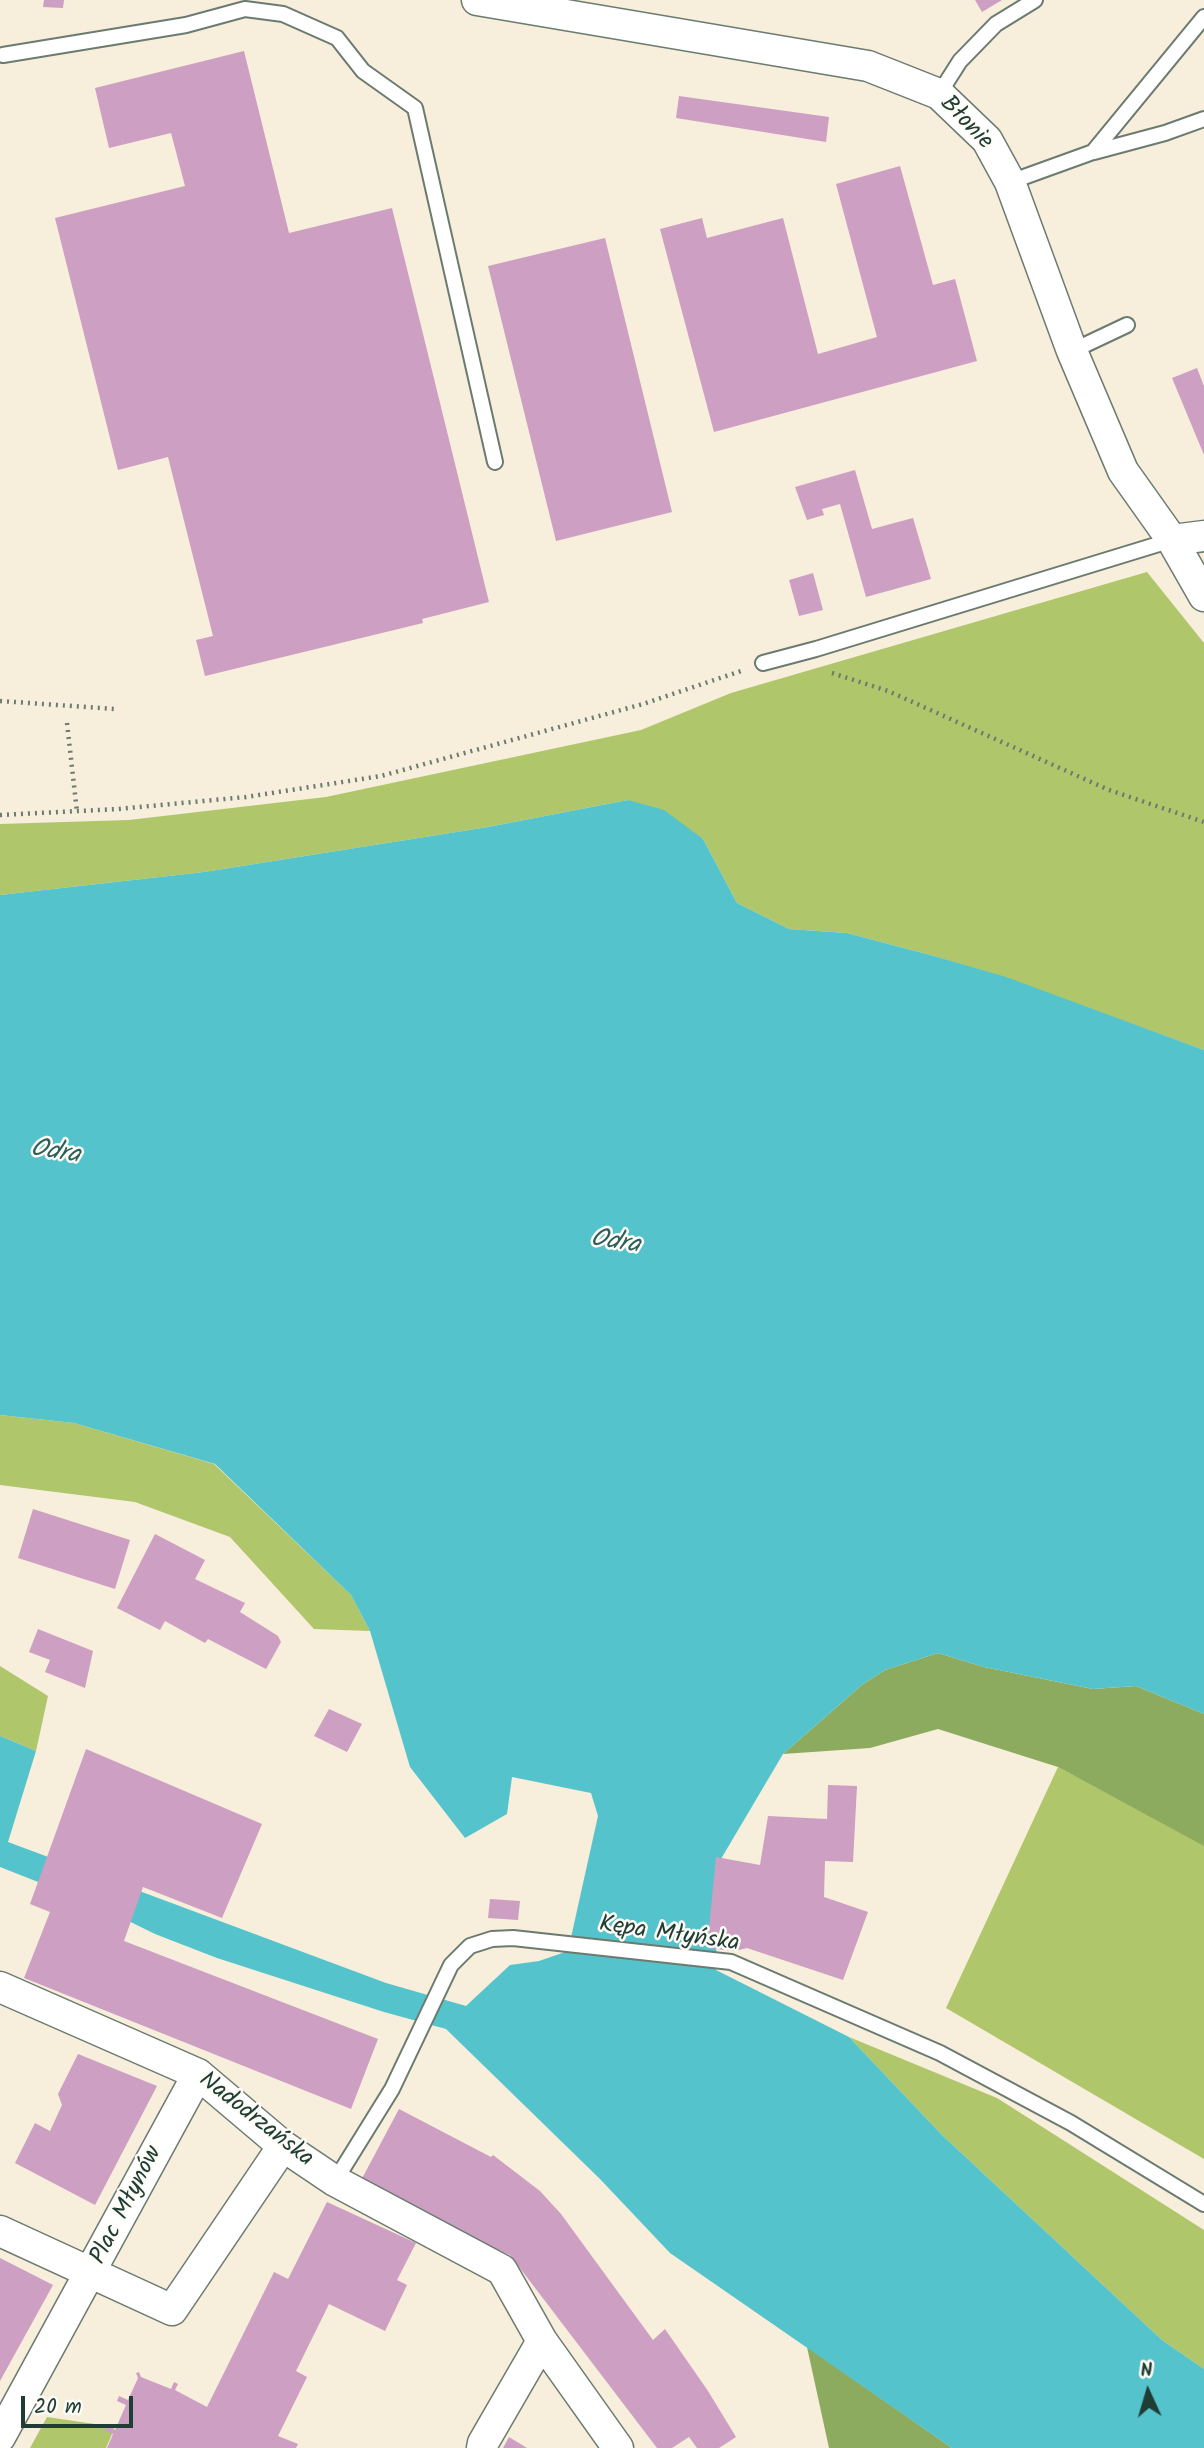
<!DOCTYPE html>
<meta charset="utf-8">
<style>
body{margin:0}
#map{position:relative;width:1204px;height:2448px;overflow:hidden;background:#f7eedc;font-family:Kalam,sans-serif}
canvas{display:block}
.north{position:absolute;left:1113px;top:2357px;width:70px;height:70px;-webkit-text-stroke:5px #fdfcf7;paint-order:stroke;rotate:356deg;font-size:19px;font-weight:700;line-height:28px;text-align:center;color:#1f3d34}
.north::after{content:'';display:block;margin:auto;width:24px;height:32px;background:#1f3d34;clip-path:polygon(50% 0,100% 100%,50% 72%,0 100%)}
.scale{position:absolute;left:21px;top:2396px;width:112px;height:32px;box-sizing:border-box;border:4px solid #1f3d34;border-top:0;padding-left:9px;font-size:21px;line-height:24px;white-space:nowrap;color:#1f3d34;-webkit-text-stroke:5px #fdfcf7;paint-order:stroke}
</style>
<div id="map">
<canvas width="1204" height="2448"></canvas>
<div class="north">N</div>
<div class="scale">20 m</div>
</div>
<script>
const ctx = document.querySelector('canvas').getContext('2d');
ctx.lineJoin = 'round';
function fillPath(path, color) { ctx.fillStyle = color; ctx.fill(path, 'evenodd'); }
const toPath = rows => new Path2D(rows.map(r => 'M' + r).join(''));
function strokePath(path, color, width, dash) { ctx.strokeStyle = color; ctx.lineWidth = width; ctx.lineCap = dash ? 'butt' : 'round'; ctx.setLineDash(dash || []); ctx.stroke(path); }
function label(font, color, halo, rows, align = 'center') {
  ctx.font = font + ' Kalam,sans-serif'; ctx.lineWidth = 5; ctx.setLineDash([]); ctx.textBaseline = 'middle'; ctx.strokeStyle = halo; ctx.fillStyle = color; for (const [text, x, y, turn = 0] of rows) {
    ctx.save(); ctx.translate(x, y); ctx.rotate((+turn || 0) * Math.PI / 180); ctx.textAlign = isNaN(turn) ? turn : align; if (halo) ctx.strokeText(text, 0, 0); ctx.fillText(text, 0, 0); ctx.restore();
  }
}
const green = toPath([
 [1147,572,1204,643,1204,1050,1006,978,934,956,847,933,789,929,737,903,703,839,628,800,488,827,204,872,0,895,0,824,129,820,326,797,641,730,731,693],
 [0,1415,74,1423,214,1464,351,1595,370,1631,314,1629,230,1537,135,1502,0,1485],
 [0,1666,48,1696,36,1751,0,1736],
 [1058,1767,1204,1845,1204,2159,946,2008],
 [849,2037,997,2098,1204,2230,1204,2369,1162,2340,942,2135],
 [47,2417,115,2427,106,2448,30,2448]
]);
const forest = toPath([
 [938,1653,984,1667,1093,1689,1136,1686,1204,1714,1204,1846,1058,1767,938,1729,870,1748,783,1754,863,1684,885,1670],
 [807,2347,952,2448,829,2448]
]);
const water = toPath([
 [628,800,664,810,703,839,737,903,789,929,847,933,934,956,1006,977,1204,1050,1204,1714,1136,1686,1093,1689,984,1667,938,1653,885,1670,863,1684,783,1754,718,1864,716,1970,849,2037,942,2135,1162,2340,1204,2369,1204,2448,952,2448,670,2253,600,2179,446,2029,384,2012,217,1958,155,1934,94,1904,0,1867,0,1736,36,1751,8,1842,386,1983,466,2006,510,1965,539,1961,568,1951,598,1816,591,1793,512,1777,507,1814,465,1838,410,1767,370,1631,351,1595,215,1464,74,1423,0,1415,0,895,204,872,488,827]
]);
const building = toPath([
 [44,0,64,0,63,8,43,7],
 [975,0,1002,0,982,12],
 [244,51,289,233,392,208,489,602,422,619,423,623,205,676,196,640,213,636,168,457,118,470,55,218,185,186,171,133,109,148,95,88],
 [679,96,829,117,826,142,676,118],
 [900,166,933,285,955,279,977,361,714,432,660,229,702,218,707,238,783,218,818,354,877,337,836,184],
 [605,238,672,512,556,541,488,266],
 [1197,368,1204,386,1204,455,1172,378],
 [855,470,872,529,913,518,931,579,866,597,840,504,822,509,824,515,807,520,795,487],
 [813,573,823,610,799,616,789,580],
 [33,1509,130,1540,115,1589,18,1558],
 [155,1534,205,1560,195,1579,245,1603,240,1612,278,1636,281,1642,266,1669,208,1639,205,1643,165,1621,160,1630,117,1608],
 [38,1629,93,1651,85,1688,45,1672,50,1660,29,1652],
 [329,1709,362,1724,347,1752,314,1736],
 [86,1749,262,1824,222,1918,143,1887,124,1941,378,2039,351,2109,24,1978,50,1912,30,1904],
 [828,1785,857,1786,853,1862,825,1861,824,1897,868,1912,843,1980,747,1948,735,1951,707,1948,716,1857,760,1865,768,1816,827,1819],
 [490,1899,520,1901,518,1920,488,1918],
 [78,2054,157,2086,95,2205,15,2163,35,2123,50,2131,62,2105,58,2094],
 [399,2109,491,2157,493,2155,540,2191,561,2214,653,2340,665,2329,708,2391,736,2437,719,2448,697,2448,689,2437,672,2448,657,2448,510,2255,358,2186],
 [327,2202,416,2243,397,2280,407,2285,385,2331,329,2304,296,2371,307,2377,278,2436,298,2444,296,2448,107,2448,113,2434,105,2431,107,2426,115,2430,126,2405,117,2401,119,2396,128,2400,138,2378,136,2373,139,2372,141,2377,171,2389,174,2382,178,2384,175,2390,207,2407,274,2272,288,2279],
 [0,2258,53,2285,0,2381],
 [509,2437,527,2448,503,2448]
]);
const path = toPath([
 [832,673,888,691,1109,790,1204,822],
 [0,701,115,709],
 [67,723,77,812],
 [0,815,118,809,246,797,381,776,643,704,741,671]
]);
const lane = toPath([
 [3,55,186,25,245,9,283,14,337,38,363,71,415,108,495,462],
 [939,94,960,61,996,24,1035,0],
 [1094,152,1165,133,1204,119],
 [1010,182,1093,152,1204,17],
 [1072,351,1127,325],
 [763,663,816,649,1172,540],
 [335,2181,392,2089,451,1965,470,1946,492,1939,513,1938,731,1962,940,2053,1071,2123,1204,2204]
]);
const street = toPath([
 [477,0,868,66,939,94,987,140,1010,182,1072,351,1123,471,1172,540,1204,596],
 [1172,540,1204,536],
 [0,1987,198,2074,283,2146,335,2181,502,2270,542,2341,618,2448],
 [0,2231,172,2310,283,2146],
 [0,2437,198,2074],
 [482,2448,483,2443,542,2341]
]);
const streetNames = [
 ["Błonie",965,124,46],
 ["Kępa Młyńska",669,1936,8],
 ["Nadodrzańska",255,2121,38],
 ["Plac Młynów",128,2206,-63]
];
const waterNames = [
 ["Odra",55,1154,9],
 ["Odra",615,1244,9]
];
fillPath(green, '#b0c66a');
fillPath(forest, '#8cab5e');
fillPath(water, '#55c3cb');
fillPath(building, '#cd9fc2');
strokePath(lane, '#6b7b6f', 18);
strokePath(street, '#6b7b6f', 33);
strokePath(path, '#6b7b6f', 4.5, [2, 5]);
strokePath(lane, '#fff', 14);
strokePath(street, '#fff', 30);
label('24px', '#1f3d34', '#fdfcf7', streetNames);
label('italic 26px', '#2c5e5a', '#fdfcf7', waterNames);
</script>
